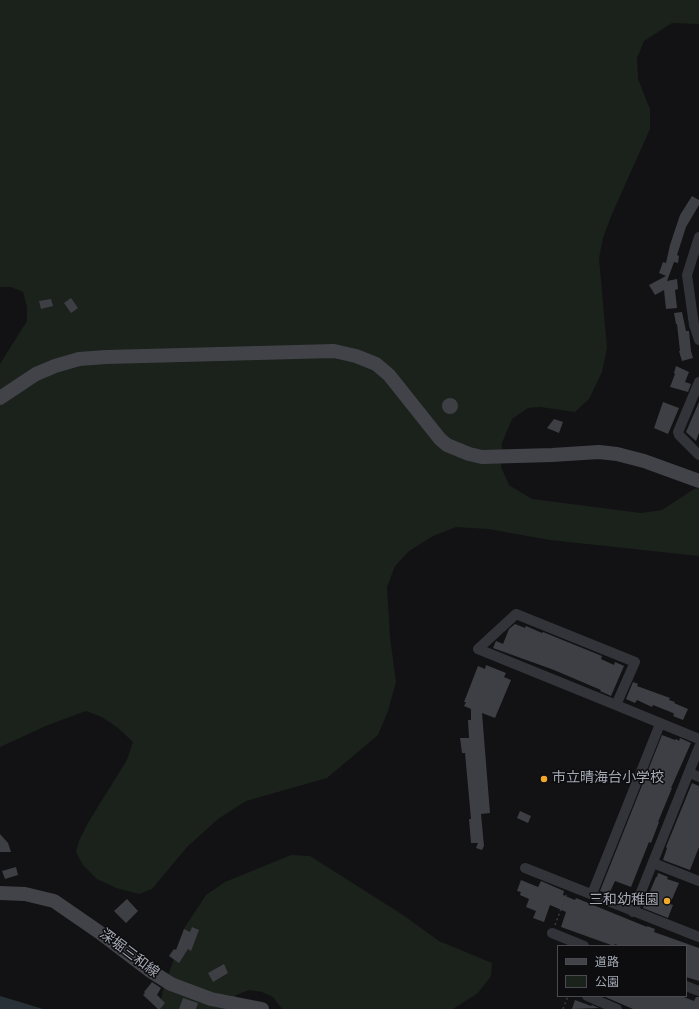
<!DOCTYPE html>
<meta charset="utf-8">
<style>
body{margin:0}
#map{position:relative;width:699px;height:1009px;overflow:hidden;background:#121214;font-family:Jost,"Noto Sans JP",sans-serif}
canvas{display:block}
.legend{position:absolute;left:557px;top:945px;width:130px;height:52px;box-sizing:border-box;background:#0d0d0f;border:1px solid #494b51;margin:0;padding:5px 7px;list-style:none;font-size:12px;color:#a4a9b5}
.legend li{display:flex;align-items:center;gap:8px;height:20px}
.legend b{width:20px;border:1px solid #494b51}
</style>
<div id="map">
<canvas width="699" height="1009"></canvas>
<ul class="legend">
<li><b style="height:5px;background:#414349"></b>道路</li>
<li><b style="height:11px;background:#1a221b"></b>公園</li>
</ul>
</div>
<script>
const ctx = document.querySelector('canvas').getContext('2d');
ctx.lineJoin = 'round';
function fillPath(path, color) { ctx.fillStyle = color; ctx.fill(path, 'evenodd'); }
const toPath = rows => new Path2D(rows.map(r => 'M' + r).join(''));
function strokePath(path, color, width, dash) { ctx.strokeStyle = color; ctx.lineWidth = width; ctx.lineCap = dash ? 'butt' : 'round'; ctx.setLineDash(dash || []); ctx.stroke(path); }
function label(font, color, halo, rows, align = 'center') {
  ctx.font = font + ' Jost,"Noto Sans JP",sans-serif'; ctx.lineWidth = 3; ctx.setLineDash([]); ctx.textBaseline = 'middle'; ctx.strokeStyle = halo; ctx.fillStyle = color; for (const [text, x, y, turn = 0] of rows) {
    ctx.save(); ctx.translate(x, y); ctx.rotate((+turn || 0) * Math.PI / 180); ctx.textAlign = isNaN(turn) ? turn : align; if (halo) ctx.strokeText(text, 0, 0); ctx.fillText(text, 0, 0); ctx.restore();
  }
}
const green = toPath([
 [0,0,699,0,699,24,672,23,644,41,637,58,638,79,650,109,650,129,612,214,603,238,599,258,607,348,602,372,589,399,575,412,540,407,528,408,512,419,502,443,501,467,509,485,532,499,641,513,662,510,694,489,699,488,699,556,550,540,488,529,456,527,433,536,409,551,395,566,387,587,390,637,396,682,388,711,378,735,327,778,246,801,218,819,187,847,152,889,139,894,116,888,97,879,83,865,76,852,79,841,89,821,127,760,133,742,118,728,102,717,86,711,48,725,0,747,0,364,27,321,27,307,23,292,11,287,0,287],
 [291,855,310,856,403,915,439,941,492,963,491,976,478,993,453,1009,282,1009,273,997,262,992,249,990,236,995,227,1009,159,1009,163,990,185,927,206,895,225,882]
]);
const water = toPath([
 [0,996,43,1009,0,1009]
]);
const building = toPath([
 [692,196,699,200,699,205,686,227,677,255,679,256,678,263,674,262,667,281,677,279,678,289,675,290,677,308,666,309,664,290,655,295,649,285,666,276,659,273,663,262,666,263,670,245,680,215],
 [71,298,78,308,71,313,64,303],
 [51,299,53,306,41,309,39,301],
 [682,312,686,331,689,331,691,351,693,358,682,361,679,351,680,351,677,324,676,324,674,313],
 [676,366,689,372,685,382,691,384,688,392,670,387,675,374,674,373],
 '442 406a8 8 0 1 1 16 0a8 8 0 1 1-16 0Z',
 [663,402,679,408,668,434,654,428],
 [699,402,699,433,696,441,686,432],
 [554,419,563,422,559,433,547,428],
 [515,624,525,628,526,626,542,633,543,632,602,656,601,659,614,665,615,662,624,666,611,696,600,691,601,690,554,670,493,648,496,641,503,644,509,629],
 [486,665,506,673,504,677,511,680,495,718,482,713,490,813,481,814,484,846,482,850,476,848,478,843,471,843,469,819,471,819,465,753,462,753,460,738,469,738,468,720,471,720,471,709,464,706,466,702,464,702,478,666,485,669],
 [633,682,638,684,637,686,670,698,669,700,675,702,674,703,688,709,683,720,673,716,674,714,673,713,653,705,652,707,637,700,635,703,626,699],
 [662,735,675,740,676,739,679,741,680,738,691,743,671,788,672,788,658,822,659,822,651,843,649,842,631,887,615,881,609,894,600,891],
 [692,783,699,786,699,847,690,870,663,860,667,848,666,847],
 [520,811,531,816,528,823,517,818],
 [0,834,8,843,11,852,0,852],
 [16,867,18,875,5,879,2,871],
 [658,873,668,877,667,879,679,883,670,904,673,905,668,918,643,908,656,877,657,877],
 [521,880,538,887,541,881,564,891,563,895,575,900,576,898,647,927,647,926,655,929,654,932,699,948,699,981,686,977,686,946,620,946,615,944,614,946,561,927,566,912,550,905,544,922,533,918,536,911,526,907,529,899,520,895,521,892,517,891],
 [127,899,138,911,126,923,114,911],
 [192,927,199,930,191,951,188,949,179,963,169,956,174,949,176,950,184,929,190,932],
 [224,964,228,973,213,982,208,973],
 [152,982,161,988,157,995,165,1003,160,1009,158,1009,143,995,145,993,144,992],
 [603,996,681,996,694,1001,696,997,699,997,699,1009,633,1009],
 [183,998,198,1003,196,1009,179,1009],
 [575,1000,591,1006,592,1005,599,1008,572,1009]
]);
const path = toPath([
 [555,925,567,893],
 [671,946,675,937],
 [563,1009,568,996]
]);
const street = toPath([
 [699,237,687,275,694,325,699,340],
 [699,382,678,432,679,435,699,455],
 [516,614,635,662,616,705,478,649,516,614],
 [616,705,699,739],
 [690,773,699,777],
 [653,863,699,881],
 [525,868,699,937],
 [592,894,660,724],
 [633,912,699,747],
 [552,933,584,946],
 [686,986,699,991],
 [587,996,617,1009]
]);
const secondary = toPath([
 [0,398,36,374,55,366,79,359,106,357,334,351,356,356,376,364,389,375,440,439,447,445,469,454,482,457,552,455,599,452,617,454,644,461,699,481],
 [0,893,25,894,54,901,99,932,149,970,171,984,211,999,262,1009]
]);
const markers = [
 [544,779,4,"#f3a92b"],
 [667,901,4,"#f3a92b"]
];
const poiNames = [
 ["市立晴海台小学校",552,779],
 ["三和幼稚園",659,901,"right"]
];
const streetNames = [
 ["深堀三和線",129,954,37]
];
fillPath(green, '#1a221b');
fillPath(water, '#293138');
fillPath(building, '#3e3f44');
strokePath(path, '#393b40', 1.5, [2, 3]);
strokePath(street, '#333439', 10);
strokePath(secondary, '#414349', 14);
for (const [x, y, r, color] of markers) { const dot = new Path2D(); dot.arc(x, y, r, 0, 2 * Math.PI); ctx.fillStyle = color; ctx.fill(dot); strokePath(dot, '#0d0d0f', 1.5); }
label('14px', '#a4a9b5', '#0d0d0f', poiNames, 'left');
label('14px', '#a4a9b5', '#0d0d0f', streetNames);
</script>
